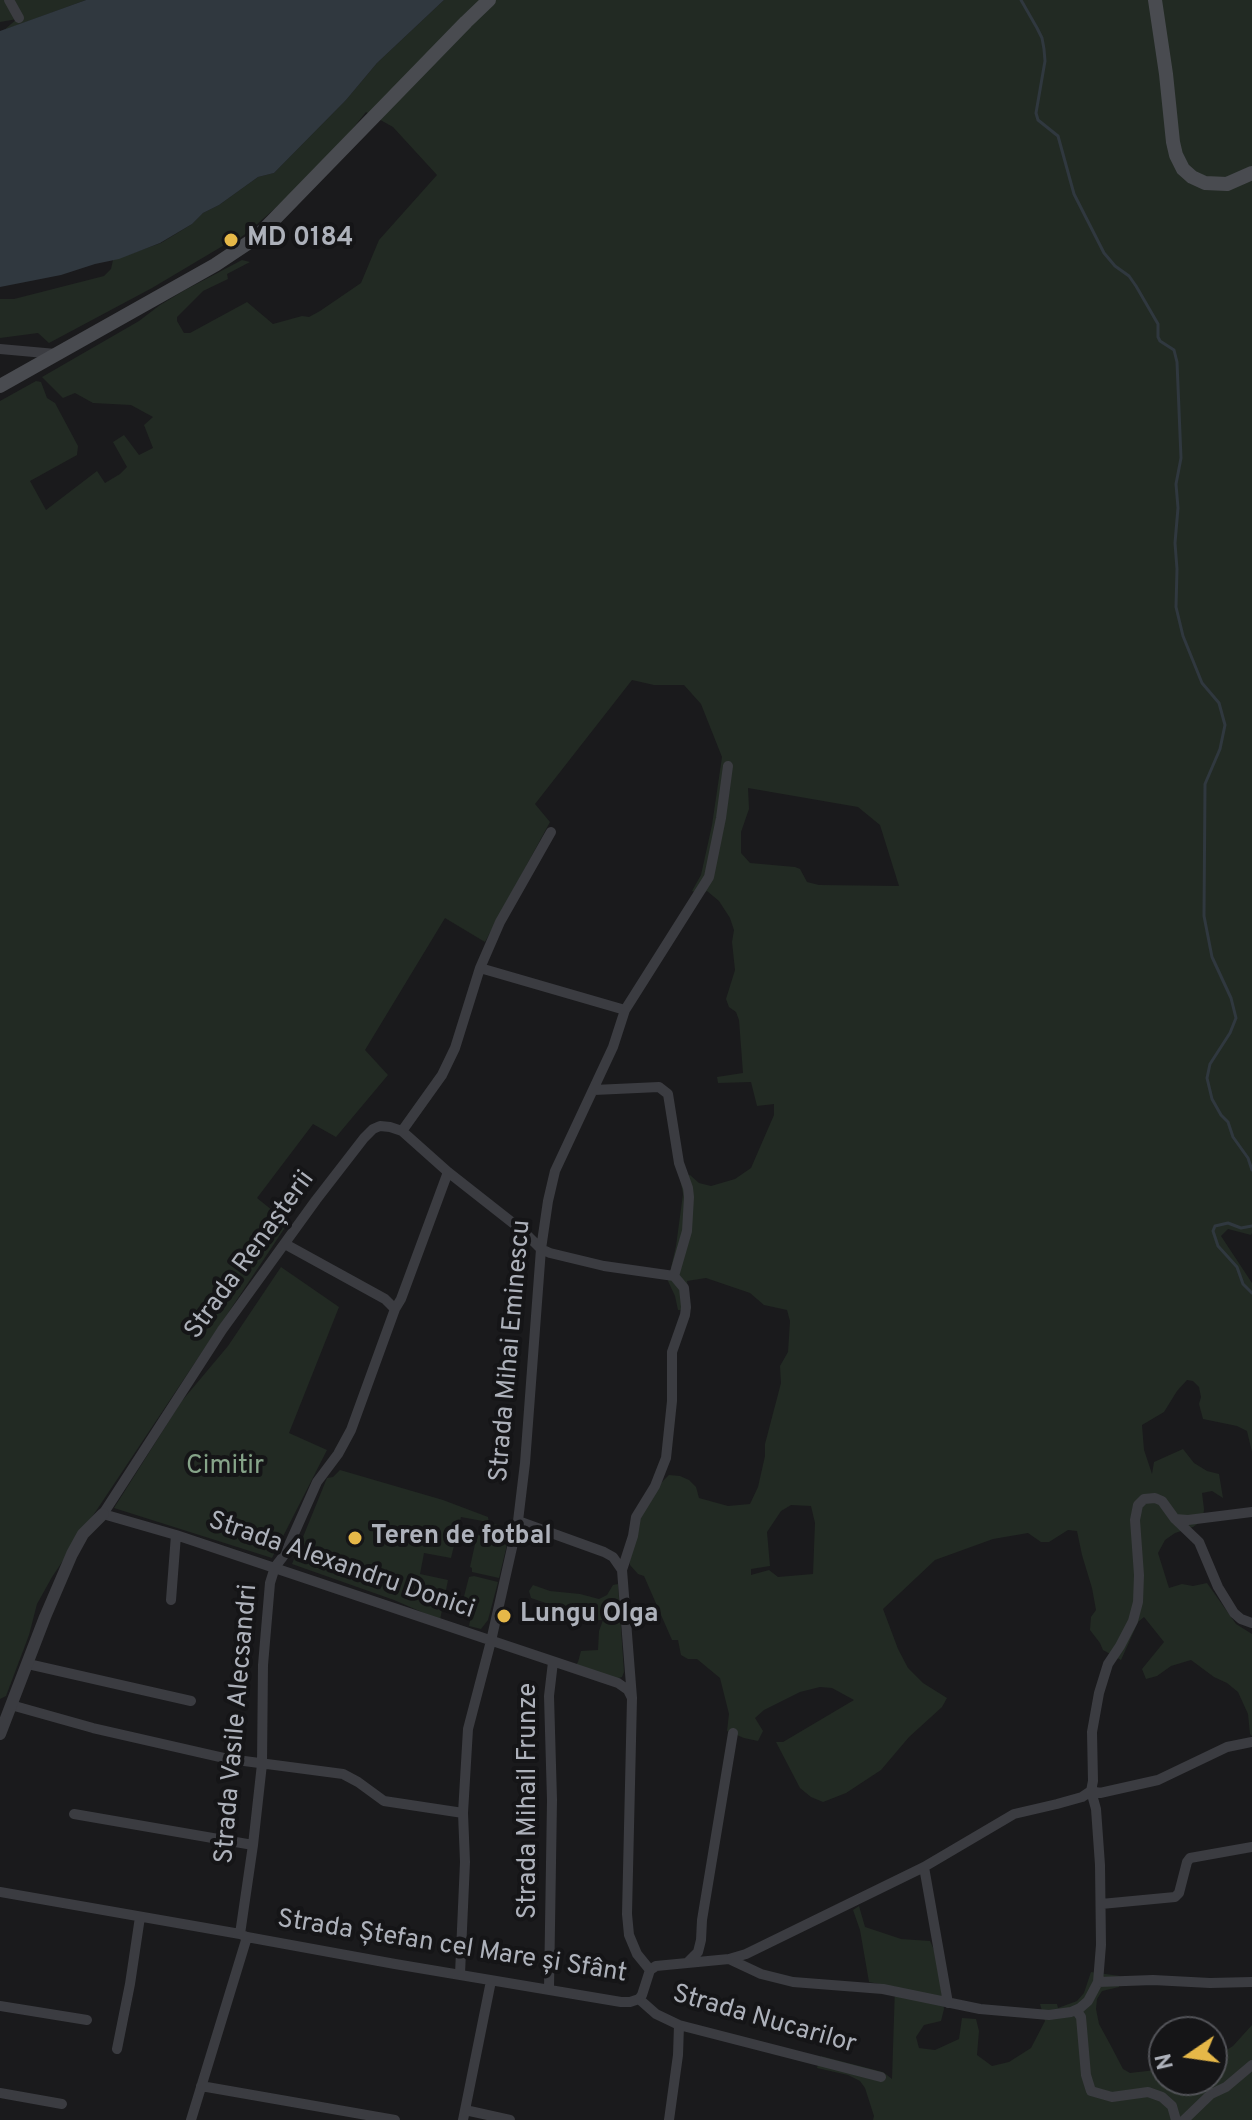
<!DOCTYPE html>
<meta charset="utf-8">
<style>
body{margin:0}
#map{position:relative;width:1252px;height:2120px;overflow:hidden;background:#1a1a1c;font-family:Overpass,sans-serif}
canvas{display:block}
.north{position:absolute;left:1148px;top:2016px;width:80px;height:80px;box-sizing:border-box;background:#151517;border:2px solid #525358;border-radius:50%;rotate:257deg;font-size:22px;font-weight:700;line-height:32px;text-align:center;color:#adb1ba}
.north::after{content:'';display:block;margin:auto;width:28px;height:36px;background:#e6b848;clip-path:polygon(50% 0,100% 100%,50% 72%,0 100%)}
</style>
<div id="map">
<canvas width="1252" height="2120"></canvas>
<div class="north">N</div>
</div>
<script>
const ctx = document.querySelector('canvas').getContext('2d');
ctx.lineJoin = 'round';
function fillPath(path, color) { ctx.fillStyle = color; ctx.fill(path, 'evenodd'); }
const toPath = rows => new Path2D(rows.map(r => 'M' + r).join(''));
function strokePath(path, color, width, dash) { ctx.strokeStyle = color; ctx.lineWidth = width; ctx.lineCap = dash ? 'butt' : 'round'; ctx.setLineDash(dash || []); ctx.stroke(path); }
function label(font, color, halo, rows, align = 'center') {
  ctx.font = font + ' Overpass,sans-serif'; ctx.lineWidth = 8; ctx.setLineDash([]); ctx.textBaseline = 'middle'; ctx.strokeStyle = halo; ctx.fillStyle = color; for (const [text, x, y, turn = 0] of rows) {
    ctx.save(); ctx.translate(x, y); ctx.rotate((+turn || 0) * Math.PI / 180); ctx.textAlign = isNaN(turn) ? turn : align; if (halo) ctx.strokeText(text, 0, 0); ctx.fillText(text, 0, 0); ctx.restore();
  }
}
const green = toPath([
 [0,0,86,0,4,30,17,19,0,22],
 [444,0,1252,0,1252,1233,1251,1235,1228,1229,1221,1236,1252,1283,1252,1452,1247,1431,1237,1426,1203,1419,1199,1404,1201,1397,1199,1387,1193,1381,1187,1380,1177,1391,1164,1412,1142,1425,1144,1450,1152,1474,1154,1462,1183,1449,1194,1463,1207,1471,1219,1474,1223,1498,1212,1491,1202,1493,1204,1509,1203,1520,1193,1527,1175,1533,1165,1540,1158,1553,1169,1588,1182,1584,1193,1586,1207,1583,1236,1624,1252,1634,1252,1736,1250,1734,1248,1714,1238,1692,1227,1683,1214,1677,1191,1660,1171,1666,1157,1676,1146,1679,1142,1669,1164,1642,1144,1617,1138,1622,1121,1660,1103,1650,1100,1643,1090,1630,1091,1617,1096,1610,1092,1588,1082,1555,1077,1531,1068,1530,1049,1542,1041,1542,1028,1533,993,1539,935,1560,883,1609,898,1649,908,1668,923,1683,947,1698,942,1707,909,1737,881,1770,846,1793,823,1802,811,1797,800,1788,776,1742,783,1742,854,1700,832,1688,820,1687,800,1692,764,1710,755,1718,763,1731,758,1741,744,1738,727,1731,729,1714,720,1678,697,1659,688,1659,681,1655,678,1640,672,1640,644,1576,638,1574,630,1565,629,1560,638,1520,661,1483,669,1475,680,1476,689,1480,696,1487,699,1498,728,1506,750,1504,758,1487,765,1456,765,1444,781,1383,780,1366,788,1352,790,1321,787,1310,764,1305,750,1293,706,1278,687,1281,691,1309,678,1310,675,1296,668,1281,676,1246,683,1194,680,1178,690,1175,699,1183,711,1186,735,1179,751,1168,774,1115,774,1104,757,1106,751,1082,718,1083,717,1077,743,1073,739,1020,736,1012,729,1007,726,999,735,970,732,942,734,930,730,918,719,901,707,891,702,895,692,891,701,875,712,825,722,757,701,704,684,685,654,685,632,680,535,804,550,822,485,942,445,918,365,1050,388,1075,336,1137,313,1124,257,1198,288,1223,52,1577,37,1604,29,1635,6,1696,0,1699,0,401,36,381,41,382,47,398,55,403,78,446,77,455,30,481,46,510,97,471,105,483,120,474,127,467,113,442,124,435,139,455,153,448,144,425,153,417,131,405,93,403,75,393,63,398,42,377,139,321,160,305,185,290,242,260,250,262,227,274,228,279,203,291,177,317,177,321,184,333,190,333,247,302,273,324,302,316,309,317,320,311,361,283,379,240,437,175,393,127,366,112,350,132,288,197,248,232,233,243,226,244,152,288,49,343,38,333,0,338,0,299,14,299,104,276,111,269,113,260,161,243,192,224,203,213,219,205,258,177,274,173,346,100,377,63],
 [748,788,858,807,880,825,899,886,819,885,807,882,800,869,795,867,750,863,741,853,741,832,749,809],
 [791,1505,811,1506,815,1523,813,1574,778,1577,769,1570,751,1575,751,1569,770,1566,767,1532,781,1511],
 [281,1267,339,1307,289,1433,327,1450,272,1558,114,1508,181,1402,228,1346],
 [340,1470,443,1500,488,1517,489,1523,511,1528,499,1578,472,1572,472,1568,470,1567,477,1535,485,1536,488,1522,461,1517,451,1558,424,1553,420,1574,448,1580,440,1620,394,1600,292,1564,327,1478,333,1477],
 [474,1576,498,1582,488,1620,481,1629,469,1626,472,1611,461,1608,469,1577],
 [618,1584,624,1672,622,1677,615,1679,575,1666,578,1662,581,1651,598,1650,599,1631,603,1620,577,1621,564,1616,558,1607,531,1598,529,1591,533,1585,550,1591,580,1594,599,1599,607,1595,613,1585],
 [859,1906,865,1927,901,1939,930,1941,936,1954,944,2009,941,2021,924,2025,916,2037,919,2048,935,2050,959,2039,962,2018,976,2019,979,2031,977,2055,992,2066,1009,2062,1031,2048,1045,2021,1040,2004,1057,2004,1058,2008,1077,2001,1084,1993,1091,1972,1120,1976,1119,1987,1102,1991,1097,1999,1096,2009,1099,2024,1111,2046,1123,2069,1130,2073,1164,2069,1164,2080,1212,2080,1212,2053,1217,2056,1233,2046,1252,2025,1252,2120,873,2120,874,2116,865,2088,860,2081,848,2075,817,2068,821,2056,883,2072,892,2079,895,1987,869,1982,860,1930,853,1910]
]);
const water = toPath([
 [86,0,444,0,377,63,346,100,274,173,258,177,219,205,203,213,192,224,160,243,119,259,95,264,61,275,0,287,0,31]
]);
const stream = toPath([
 [1021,0,1037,28,1042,38,1044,49,1045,61,1036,113,1038,120,1058,136,1074,194,1104,253,1115,266,1129,276,1136,286,1158,324,1158,337,1160,341,1174,350,1177,362,1181,458,1176,484,1178,508,1175,543,1177,569,1176,607,1183,636,1202,683,1219,703,1225,725,1220,749,1205,784,1204,916,1212,957,1231,998,1236,1018,1230,1033,1210,1064,1207,1078,1212,1099,1221,1115,1228,1122,1233,1137,1248,1158,1252,1170],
 [1252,1226,1241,1228,1228,1223,1215,1226,1213,1231,1218,1246,1237,1267,1243,1284,1252,1293]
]);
const minor = toPath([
 [9,0,19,18],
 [0,349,56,354],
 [480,968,625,1010],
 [594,1090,659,1087,668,1094,679,1163,688,1188,689,1197,687,1231,674,1276,684,1288,686,1307,685,1315,672,1352,672,1401,666,1458,655,1486,636,1517,633,1536,622,1570,632,1698,627,1914,629,1935,637,1954,650,1970],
 [402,1131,442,1075,455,1048,480,968,500,922,551,832],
 [285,1244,385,1299,395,1309],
 [1175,1519,1199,1542,1218,1587,1234,1613,1241,1619,1252,1623],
 [518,1521,604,1552,613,1557,622,1570],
 [171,1600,176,1535],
 [28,1664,191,1701],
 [632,1698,628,1690,618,1683,176,1535,103,1514,222,1330,316,1200,364,1138,373,1129,380,1126,390,1127,402,1131,448,1172,523,1231,541,1249,550,1253,604,1266,674,1276],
 [11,1705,93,1728,229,1759,343,1774,358,1782,384,1801,463,1813],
 [1091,1791,1100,1793,1158,1780,1227,1747,1252,1742],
 [74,1814,253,1845],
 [924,1867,948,2003],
 [0,1892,240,1934,247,1937,395,1964,621,2002,630,2002,639,1999,642,1995,650,1970,656,1966,729,1959,746,1954,924,1867,1014,1814,1057,1804,1082,1797,1091,1791],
 [1101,1904,1175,1897,1179,1893,1187,1862,1190,1858,1252,1847],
 [240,1934,253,1845,262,1764,263,1665,270,1583,275,1567,285,1554,317,1482,338,1454,351,1430,395,1309,401,1299,448,1172],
 [729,1959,761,1974,793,1982,883,1989,980,2009,1049,2015,1071,2012,1080,2008,1088,2001,1098,1982,1101,1945,1100,1865,1096,1809,1091,1791,1093,1781,1092,1732,1099,1693,1108,1664,1120,1646,1133,1621,1138,1602,1139,1575,1135,1520,1138,1505,1144,1499,1155,1498,1162,1501,1175,1519,1188,1520,1252,1512],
 [688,1962,698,1952,701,1940,702,1920,733,1733],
 [460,1974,465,1862,463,1813,468,1729,491,1641,518,1521,525,1463,541,1249,548,1201,555,1171,613,1047,625,1010,709,877,721,818,728,766],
 [1098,1982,1153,1980,1210,1983,1252,1982],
 [549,1989,552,1800,549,1696,553,1662],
 [639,1999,656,2014,679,2025,881,2077],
 [0,2006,87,2020],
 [1076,2010,1081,2017,1086,2075,1091,2091,1112,2097,1148,2092,1162,2097,1172,2106,1176,2120],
 [117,2049,130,1984,140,1917],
 [201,2086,395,2120],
 [0,2093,62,2104],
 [465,2110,510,2120],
 [191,2120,247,1937],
 [463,2120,491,1981],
 [669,2120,678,2055,679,2025],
 [1184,2120,1211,2094,1226,2087,1252,2065]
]);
const tertiary = toPath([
 [0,1734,45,1617,72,1554,83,1534,103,1514]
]);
const secondary = toPath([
 [1155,0,1166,74,1173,142,1176,155,1183,169,1192,177,1205,183,1227,184,1252,173],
 [0,386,215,265,257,237,466,22,489,0]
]);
const markers = [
 [231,240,8,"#e6b848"],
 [355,1538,8,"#e6b848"],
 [504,1616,8,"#e6b848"]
];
const poiNames = [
 ["MD 0184",247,240],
 ["Teren de fotbal",371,1538],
 ["Lungu Olga",520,1616]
];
const streetNames = [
 ["Strada Renașterii",251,1256,-54],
 ["Strada Mihai Eminescu",512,1351,-85],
 ["Strada Alexandru Donici",341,1567,19],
 ["Strada Vasile Alecsandri",238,1724,-85],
 ["Strada Mihail Frunze",530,1801,-90],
 ["Strada Ștefan cel Mare și Sfânt",452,1948,9],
 ["Strada Nucarilor",764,2021,16]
];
const parkNames = [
 ["Cimitir",225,1468]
];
fillPath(green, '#222a23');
fillPath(water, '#30383f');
strokePath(stream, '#30383f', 3);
strokePath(minor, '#3b3c41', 10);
strokePath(tertiary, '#3b3c41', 12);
strokePath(secondary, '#494b50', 14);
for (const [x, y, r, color] of markers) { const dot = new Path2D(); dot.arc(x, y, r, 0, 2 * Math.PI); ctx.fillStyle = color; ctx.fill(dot); strokePath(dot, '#151517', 3); }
label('bold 26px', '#adb1ba', '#151517', poiNames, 'left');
label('26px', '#adb1ba', '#151517', streetNames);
label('26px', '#86a489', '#151517', parkNames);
</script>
